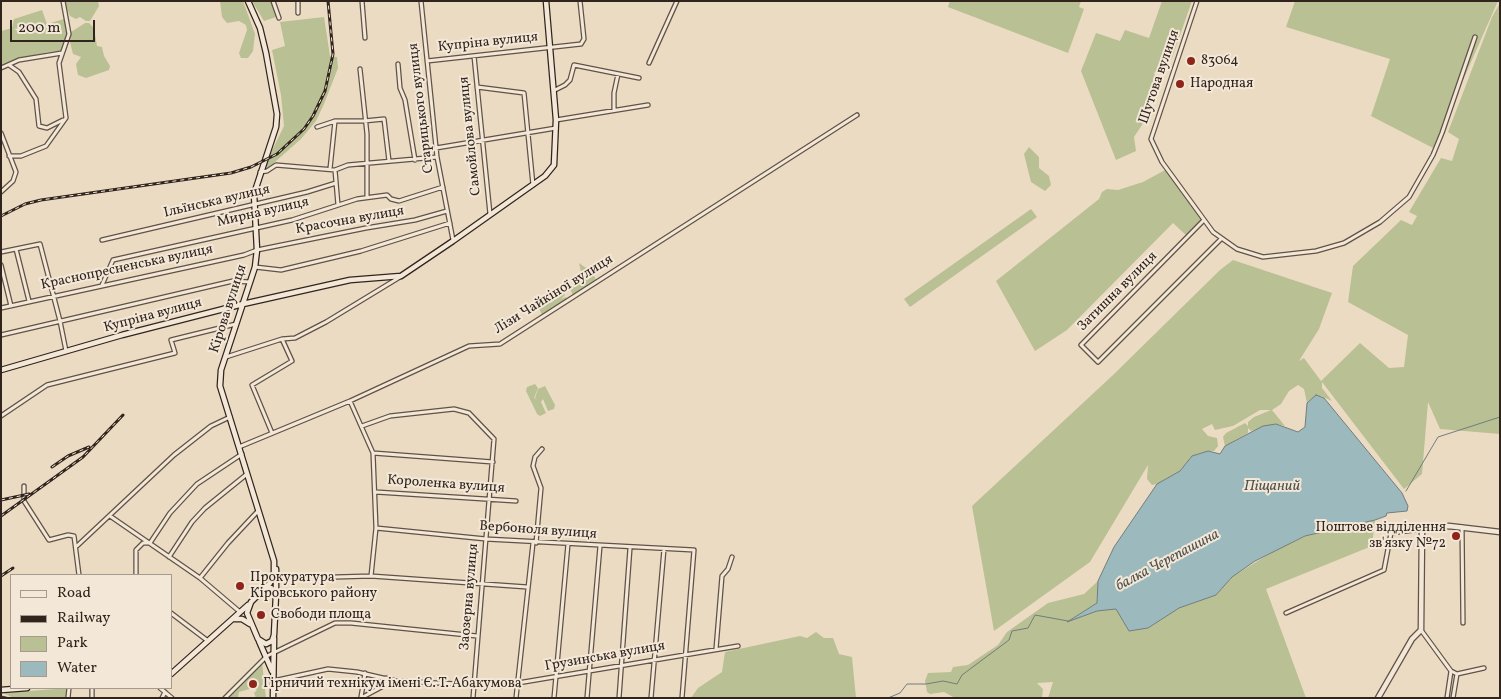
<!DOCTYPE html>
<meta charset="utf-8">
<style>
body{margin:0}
#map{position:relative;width:1501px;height:699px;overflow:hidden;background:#ecdbc3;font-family:Vollkorn,serif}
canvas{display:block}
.frame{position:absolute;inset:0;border:2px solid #31241d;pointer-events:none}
.legend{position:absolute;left:10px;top:574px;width:162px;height:115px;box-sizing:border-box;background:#f3e8d8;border:1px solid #a59a8d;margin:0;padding:6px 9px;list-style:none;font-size:15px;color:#31241d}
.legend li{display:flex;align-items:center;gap:10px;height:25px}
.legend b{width:25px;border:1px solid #a59a8d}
.scale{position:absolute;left:10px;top:20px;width:85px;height:22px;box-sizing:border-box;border:2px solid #31241d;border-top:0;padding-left:6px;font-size:15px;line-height:18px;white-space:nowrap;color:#31241d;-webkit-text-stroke:4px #f3e8d8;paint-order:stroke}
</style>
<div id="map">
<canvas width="1501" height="699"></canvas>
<div class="frame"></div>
<ul class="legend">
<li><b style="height:6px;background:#f3e8d8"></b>Road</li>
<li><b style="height:6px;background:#31241d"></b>Railway</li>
<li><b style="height:14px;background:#b9c093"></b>Park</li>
<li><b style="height:14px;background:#9cb9bd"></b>Water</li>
</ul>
<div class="scale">200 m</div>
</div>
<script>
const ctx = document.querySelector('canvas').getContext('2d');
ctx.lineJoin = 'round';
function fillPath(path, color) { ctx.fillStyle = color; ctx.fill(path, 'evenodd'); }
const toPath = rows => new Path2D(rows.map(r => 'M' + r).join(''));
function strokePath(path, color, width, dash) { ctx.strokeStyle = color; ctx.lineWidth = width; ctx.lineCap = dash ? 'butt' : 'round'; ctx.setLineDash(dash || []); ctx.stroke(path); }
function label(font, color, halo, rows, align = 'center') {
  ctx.font = font + ' Vollkorn,serif'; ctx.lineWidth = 4; ctx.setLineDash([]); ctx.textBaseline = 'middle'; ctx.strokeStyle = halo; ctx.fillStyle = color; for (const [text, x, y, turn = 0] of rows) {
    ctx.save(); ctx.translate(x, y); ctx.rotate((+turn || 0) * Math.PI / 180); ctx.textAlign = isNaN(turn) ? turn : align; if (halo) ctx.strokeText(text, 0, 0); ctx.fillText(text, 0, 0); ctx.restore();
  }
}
const green = toPath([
 [64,1,98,1,99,6,90,21,86,21,80,17,76,19,70,16],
 [220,1,243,1,255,34,253,51,248,58,241,58,239,53,247,30,246,25,239,21,227,23,222,17],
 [252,1,271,1,276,17,264,21],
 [950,1,1081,1,1079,7,1084,9,1068,53,948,7],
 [1162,1,1192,1,1172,58,1154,73,1157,83,1142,125,1134,137,1136,151,1116,160,1081,71,1096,33,1120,41,1125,30,1149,38],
 [1295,1,1498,1,1433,148,1371,116,1390,59,1286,27],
 [1500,3,1500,434,1440,429,1428,402,1422,474,1404,489,1322,382,1322,388,1332,401,1321,396,1309,400,1307,403,1304,389,1298,385,1289,391,1281,404,1272,410,1285,426,1276,424,1251,431,1248,428,1248,433,1225,446,1223,437,1226,433,1245,423,1248,426,1248,422,1254,417,1271,410,1260,410,1233,426,1215,430,1212,424,1202,429,1208,436,1217,438,1218,446,1214,451,1208,451,1192,456,1180,471,1157,484,1152,485,1147,479,1148,465,1090,562,994,631,972,506,1113,375,1220,270,1233,260,1332,293,1319,329,1299,361,1304,358,1321,381,1360,343,1389,368,1404,367,1408,335,1348,302,1353,266,1401,220,1412,225,1417,216,1409,212,1441,158,1452,161,1459,139,1448,132,1492,17],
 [42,10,47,24,64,19,67,34,61,51,48,52,19,59,1,66,1,31,12,28,14,19],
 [324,17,330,56,337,57,338,68,324,104,316,121,301,139,267,169,263,169,284,126,281,95,272,50,285,46,280,22],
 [85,23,89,23,94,28,97,46,102,47,104,56,110,66,109,70,86,78,78,75,76,64,81,57,73,54,70,42,71,32],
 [1029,147,1039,157,1039,168,1049,176,1051,185,1045,191,1031,182,1024,154],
 [1167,169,1203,221,1188,237,1173,223,1067,330,1035,351,996,281,1099,199,1102,192,1107,189,1118,190,1143,182],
 [1031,209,1037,217,910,307,904,299],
 [579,263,592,272,596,280,573,295,570,289,582,277],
 [560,289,565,295,561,299,566,297,567,299,542,315,537,304],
 [535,384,538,388,534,398,538,400,535,398,538,389,545,386,555,405,554,409,548,411,543,399,541,402,546,413,540,416,537,414,526,391,527,387],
 [1375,520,1372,546,1266,589,1306,698,1048,698,1053,682,1037,683,1043,689,1042,698,955,698,944,692,930,694,927,692,925,681,928,673,951,672,953,667,968,665,998,645,1007,632,1048,603,1084,594,1098,581,1097,603,1070,620,1097,611,1116,609,1129,631,1148,628,1179,608,1216,595,1232,577,1277,549,1306,536],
 [816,632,824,638,833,638,839,654,852,657,856,698,691,698,698,688,722,672,725,652,800,636,807,638],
 [262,662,266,698,256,698,254,693,257,690,253,688,239,692,238,698,227,698],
 [68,688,67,698,13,698,4,693]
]);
const water = toPath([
 [1316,395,1324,398,1402,493,1408,506,1407,511,1387,513,1386,516,1375,520,1305,536,1255,561,1232,577,1216,595,1179,608,1148,628,1129,631,1116,609,1097,611,1067,622,1097,603,1098,581,1114,547,1157,484,1180,471,1192,456,1208,451,1220,454,1225,446,1263,426,1276,424,1298,432,1305,427,1307,403,1316,395]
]);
const stream = toPath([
 [1406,491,1438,437,1500,417],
 [802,698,803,698],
 [888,698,900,693,907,684,926,684,943,681,957,684,962,675,1009,640,1012,631,1028,628,1035,615,1068,621]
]);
const minor = toPath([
 [273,1,279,18],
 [298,1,298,13],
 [362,1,365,38],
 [421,1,437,157,453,240],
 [1197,1,1151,139,1162,162,1213,232,1237,249,1263,257,1316,251,1344,243,1380,222,1409,197,1433,155,1442,133,1475,37],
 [474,56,490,214],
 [427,61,581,44,584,39,580,1],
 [649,63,677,1],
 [398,64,400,88,405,100,415,160],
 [9,65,19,72,36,99,39,126,47,128,63,120],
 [1,68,19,60,62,53],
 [360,69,367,134,367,197],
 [477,87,524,93,533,185],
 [555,90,565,85,570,80,574,65,639,78],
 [614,110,614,93,618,74],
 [556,120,648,105],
 [317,127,335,121,364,121,384,119,389,161],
 [1,133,16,172,13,181,1,192],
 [436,148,556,128],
 [9,156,21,156,46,146,66,118,59,63,69,34,63,1],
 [330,169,335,121],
 [335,170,338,205],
 [260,172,267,171,276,165,335,170,348,165,437,157],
 [1203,221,1081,345,1098,362,1221,239],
 [102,240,307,192,336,183],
 [16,249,29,301],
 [1,252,40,244,60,321,66,351],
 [1,265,11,306],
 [255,267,281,270,361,251,450,223],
 [102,285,113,260,292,220,357,199,387,195,391,199,399,201,443,187],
 [1,308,244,255,257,250,366,228,415,220,447,211],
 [1,335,233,281,250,282],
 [226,357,282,339,295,338,326,322,400,277],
 [350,401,373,453,376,528,371,576],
 [1,416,47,385,175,353,171,340,236,324],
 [362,426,390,416,454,409,469,413,494,439,473,698],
 [272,433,252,385,292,361,282,339],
 [239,447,350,401,469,346,500,344,857,115],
 [373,453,493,462],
 [24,486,24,501,49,540,68,535,74,536,79,575],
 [376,492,516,501],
 [110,516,200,578,240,612],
 [1462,527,1463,623],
 [376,528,486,539,694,550,682,698],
 [536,543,541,488,533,466,535,457,542,449],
 [77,546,174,455,211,426,230,417],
 [169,557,192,522,205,508,247,474],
 [136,575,136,550,143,543,150,543,170,513,197,484,242,454],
 [336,577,371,576,527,587],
 [200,578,228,543,258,511],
 [171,613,208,641],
 [1286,613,1384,570,1391,533,1422,529],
 [1421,630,1451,671,1447,698],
 [716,649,722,576,728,569,732,557],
 [1451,671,1457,674,1453,698],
 [1457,674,1484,668],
 [386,678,387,684],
 [273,681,328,669,357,672,396,681,500,686,738,646],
 [92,688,92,698],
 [160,688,172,698],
 [361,697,365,673],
 [68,698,69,688],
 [162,698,165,692],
 [225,698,267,656,335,623,351,623,477,636],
 [361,698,387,684,396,682],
 [516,698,533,543],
 [554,698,568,544],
 [587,698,600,546],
 [619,698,630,548],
 [651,698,664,549]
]);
const tertiary = toPath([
 [1378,698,1412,639,1421,630,1422,529,1449,526,1500,532]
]);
const secondary = toPath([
 [248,1,260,28,266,53,277,114,276,127,254,194,257,250,255,267,221,370,220,386,274,561,274,573,270,583,251,602,247,613,258,639,266,644,272,641,274,635,276,594,271,588,264,590],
 [1,370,122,335,243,304,350,280,401,276,453,241,545,176,554,165,556,120,546,1],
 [276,569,276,594],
 [234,619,242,619,250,624],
 [259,641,272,671],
 [171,674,248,605],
 [1,690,27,688],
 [273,698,274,638]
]);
const tram = toPath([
 [1,696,10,698]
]);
const rail = toPath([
 [1,216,25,204,41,200,231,173,251,167,277,154,304,129,313,116,325,91,333,54,328,1],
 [52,467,68,456,89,447],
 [1,500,29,494],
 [1,516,83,457,123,415],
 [1,576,13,568]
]);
const markers = [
 [1191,61,5,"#8f2418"],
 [1180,84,5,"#8f2418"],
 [1456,536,5,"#8f2418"],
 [240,586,5,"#8f2418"],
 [261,615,5,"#8f2418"],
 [253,684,5,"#8f2418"]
];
const streetNames = [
 ["Купріна вулиця",488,43,-6],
 ["Шутова вулиця",1160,77,-71],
 ["Старицького вулиця",422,108,-97],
 ["Самойлова вулиця",471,136,-96],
 ["Ільїнська вулиця",217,202,-13],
 ["Мирна вулиця",263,213,-13],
 ["Красочна вулиця",350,221,-10],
 ["Краснопресненська вулиця",127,268,-12],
 ["Затишна вулиця",1118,292,-45],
 ["Лізи Чайкіної вулиця",554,295,-32],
 ["Кірова вулиця",229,309,-72],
 ["Купріна вулиця",153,316,-15],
 ["Короленка вулиця",446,485,4],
 ["Вербоноля вулиця",538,531,4],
 ["Заозерна вулиця",470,597,-85],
 ["Грузинська вулиця",605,657,-10]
];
const poiNames = [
 ["83064",1201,61],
 ["Народная",1190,84],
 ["Поштове відділення",1446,528,"right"],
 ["зв'язку №72",1446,544,"right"],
 ["Прокуратура",250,578],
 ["Кіровського району",250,594],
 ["Свободи площа",271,615],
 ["Гірничий технікум імені Є. Т. Абакумова",263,684]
];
const waterNames = [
 ["Піщаний",1272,487],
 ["балка Черепашина",1168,561,-28]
];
fillPath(green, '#b9c093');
fillPath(water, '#9cb9bd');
strokePath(water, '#717d7d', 1);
strokePath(stream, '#717d7d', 1);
strokePath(minor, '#605246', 5.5);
strokePath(tertiary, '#605246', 7);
strokePath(secondary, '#31241d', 7);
strokePath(minor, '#f3e8d8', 3);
strokePath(tertiary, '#f3e8d8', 4.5);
strokePath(secondary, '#f3e8d8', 4.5);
strokePath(tram, '#31241d', 1);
strokePath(rail, '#31241d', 3);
strokePath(rail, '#f3e8d8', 1, [4]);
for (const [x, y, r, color] of markers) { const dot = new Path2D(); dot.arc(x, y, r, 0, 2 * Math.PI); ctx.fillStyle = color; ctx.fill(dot); strokePath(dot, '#f3e8d8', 2); }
label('14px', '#31241d', '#f3e8d8', streetNames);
label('14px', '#31241d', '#f3e8d8', poiNames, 'left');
label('italic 15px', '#51514d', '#f3e8d8', waterNames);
</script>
